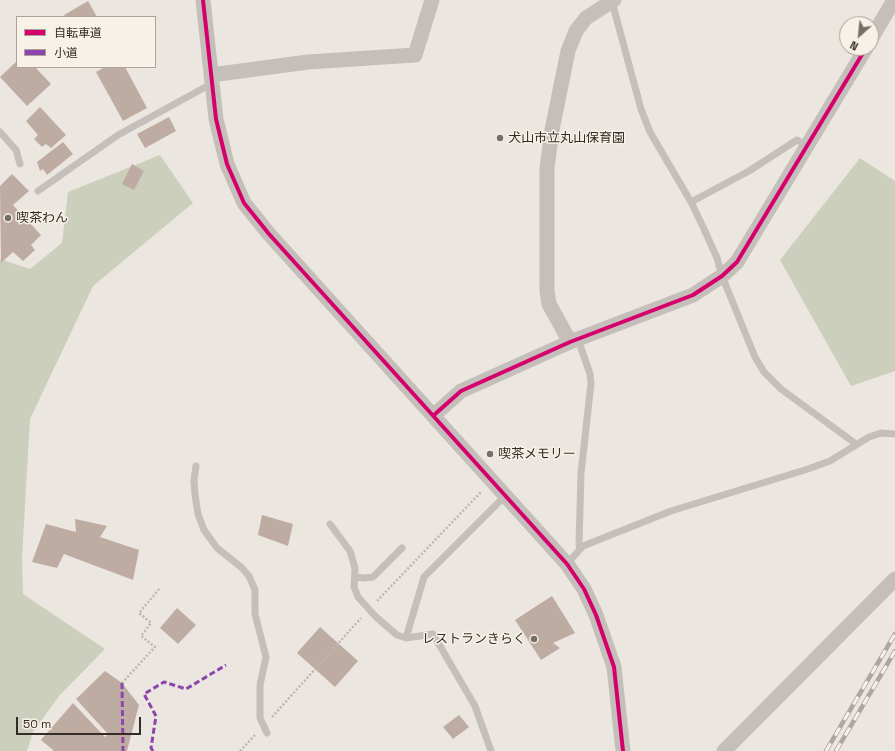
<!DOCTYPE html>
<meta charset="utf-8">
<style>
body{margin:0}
#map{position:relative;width:895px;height:751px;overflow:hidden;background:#ece6e0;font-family:"Space Grotesk","Noto Sans JP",sans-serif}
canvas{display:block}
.legend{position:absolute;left:16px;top:16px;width:140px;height:52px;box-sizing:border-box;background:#f8f1e8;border:1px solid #aaa29b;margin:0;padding:5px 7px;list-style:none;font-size:12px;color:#342c28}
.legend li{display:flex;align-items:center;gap:8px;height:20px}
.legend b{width:20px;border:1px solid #aaa29b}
.north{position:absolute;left:839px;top:16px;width:40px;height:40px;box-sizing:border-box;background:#f8f1e8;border:1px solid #aaa29b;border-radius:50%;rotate:207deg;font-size:11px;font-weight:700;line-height:16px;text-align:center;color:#342c28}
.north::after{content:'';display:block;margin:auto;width:14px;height:18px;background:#746d68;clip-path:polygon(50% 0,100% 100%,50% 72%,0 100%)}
.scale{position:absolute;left:16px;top:717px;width:125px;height:18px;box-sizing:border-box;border:2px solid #342c28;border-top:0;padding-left:5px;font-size:12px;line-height:14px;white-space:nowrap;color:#342c28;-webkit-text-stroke:3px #f8f1e8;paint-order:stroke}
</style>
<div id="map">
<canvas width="895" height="751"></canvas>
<ul class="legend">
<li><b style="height:5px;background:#d6006c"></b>自転車道</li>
<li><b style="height:5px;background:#8e44ad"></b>小道</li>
</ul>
<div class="north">N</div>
<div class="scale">50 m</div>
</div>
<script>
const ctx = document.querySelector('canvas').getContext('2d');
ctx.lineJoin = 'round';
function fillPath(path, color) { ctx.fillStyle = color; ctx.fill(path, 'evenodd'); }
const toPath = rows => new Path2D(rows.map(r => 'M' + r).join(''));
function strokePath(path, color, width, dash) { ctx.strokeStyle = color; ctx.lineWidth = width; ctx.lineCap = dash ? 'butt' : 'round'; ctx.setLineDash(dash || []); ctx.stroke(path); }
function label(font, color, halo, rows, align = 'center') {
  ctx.font = font + ' "Space Grotesk","Noto Sans JP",sans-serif'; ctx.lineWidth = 3; ctx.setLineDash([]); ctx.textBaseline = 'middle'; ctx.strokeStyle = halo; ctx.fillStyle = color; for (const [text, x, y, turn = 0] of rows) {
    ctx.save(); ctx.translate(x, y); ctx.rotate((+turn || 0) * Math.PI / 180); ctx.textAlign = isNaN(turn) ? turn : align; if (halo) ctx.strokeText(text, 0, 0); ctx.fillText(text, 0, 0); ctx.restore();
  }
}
const green = toPath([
 [160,155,193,203,93,286,30,419,22,557,23,594,105,649,59,696,33,732,27,751,0,751,0,259,30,269,62,243,68,192],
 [860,158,895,181,895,371,851,386,780,260]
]);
const building = toPath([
 [88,1,97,17,65,17,64,15],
 [17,61,17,67,35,67,51,84,27,106,0,77],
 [105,67,125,67,147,108,123,121,96,72],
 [40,107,66,135,51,148,46,144,42,147,34,139,38,135,26,121],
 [169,117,176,131,145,148,137,134],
 [63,142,73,154,47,175,43,169,40,171,37,162],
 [132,164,144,171,134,190,122,184],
 [12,174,29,191,13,205,41,235,31,245,35,250,23,261,13,252,1,263,0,186],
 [262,515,293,524,288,546,258,535],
 [75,519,107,526,100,537,139,550,133,580,64,554,57,568,32,562,46,524,76,532],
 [552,596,575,633,553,643,560,648,541,660,515,620],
 [177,608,196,625,178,644,160,628],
 [320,627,358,661,335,687,297,653],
 [105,671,122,683,139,705,127,751,54,751,41,740,73,703,105,737,108,734,76,699],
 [459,715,469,727,453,739,443,727]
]);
const path = toPath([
 [377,601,481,492],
 [122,683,155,647,141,636,151,623,139,613,160,588],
 [272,717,361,618],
 [240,751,255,735]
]);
const service = toPath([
 [612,2,641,109,650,132,691,202,704,229,717,258,722,276,755,357,764,372,781,389,856,444],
 [0,132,16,150,20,164],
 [38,191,118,135,211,84],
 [691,202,749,171,797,140,807,146],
 [578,339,590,374,591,383,581,473,579,544,580,549],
 [196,466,194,480,195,495,198,514,204,530,217,548,241,567,249,576,255,590,255,614,266,657,260,685,260,718,267,733],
 [330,524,350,551,355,568,354,587,358,597,376,617,397,635,406,638,433,634,475,706,491,751],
 [567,564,583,546,671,511,808,469,830,461,869,437,881,433,895,434],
 [355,577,364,578,373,577,402,548],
 [406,638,424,577,505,496]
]);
const minor = toPath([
 [203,0,216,119,227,164,244,203,269,234,567,564,584,589,596,615,614,667,623,751],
 [871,39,894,0],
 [211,75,308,62,415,55,432,0],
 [570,342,549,304,547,291,547,168,552,130,568,51,576,31,586,18,614,0],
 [434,415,461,391,570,342,693,295,722,276,737,262,866,48],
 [724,751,895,579]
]);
const rail = toPath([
 [826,751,895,634],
 [836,751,895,651]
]);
const quiet = toPath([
 [122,683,123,751],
 [153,751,151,748,156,716,144,694,164,682,186,689,226,665]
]);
const cycleway = toPath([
 [203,0,216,119,227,164,244,203,269,234,567,564,584,589,596,615,614,667,623,751],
 [434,415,461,391,570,342,693,295,722,276,737,262,866,48]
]);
const markers = [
 [500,138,4,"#746d68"],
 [8,218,4,"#746d68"],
 [490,454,4,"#746d68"],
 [534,639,4,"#746d68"]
];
const poiNames = [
 ["犬山市立丸山保育園",508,138],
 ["喫茶わん",16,218],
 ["喫茶メモリー",498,454],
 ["レストランきらく",526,639,"right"]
];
fillPath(green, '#cccfbb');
fillPath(building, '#beaca3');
strokePath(path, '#bdb7b2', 2.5, [2, 2]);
strokePath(service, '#c4bfba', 7);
strokePath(minor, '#c4bfba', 15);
strokePath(rail, '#aca7a3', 4.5);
strokePath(rail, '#f8f1e8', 3, [9]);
strokePath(quiet, '#8e44ad', 3, [6, 3]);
strokePath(cycleway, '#d6006c', 4);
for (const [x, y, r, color] of markers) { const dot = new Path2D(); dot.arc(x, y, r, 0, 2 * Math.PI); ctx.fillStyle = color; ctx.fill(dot); strokePath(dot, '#f8f1e8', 1.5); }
label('13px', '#342c28', '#f8f1e8', poiNames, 'left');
</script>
